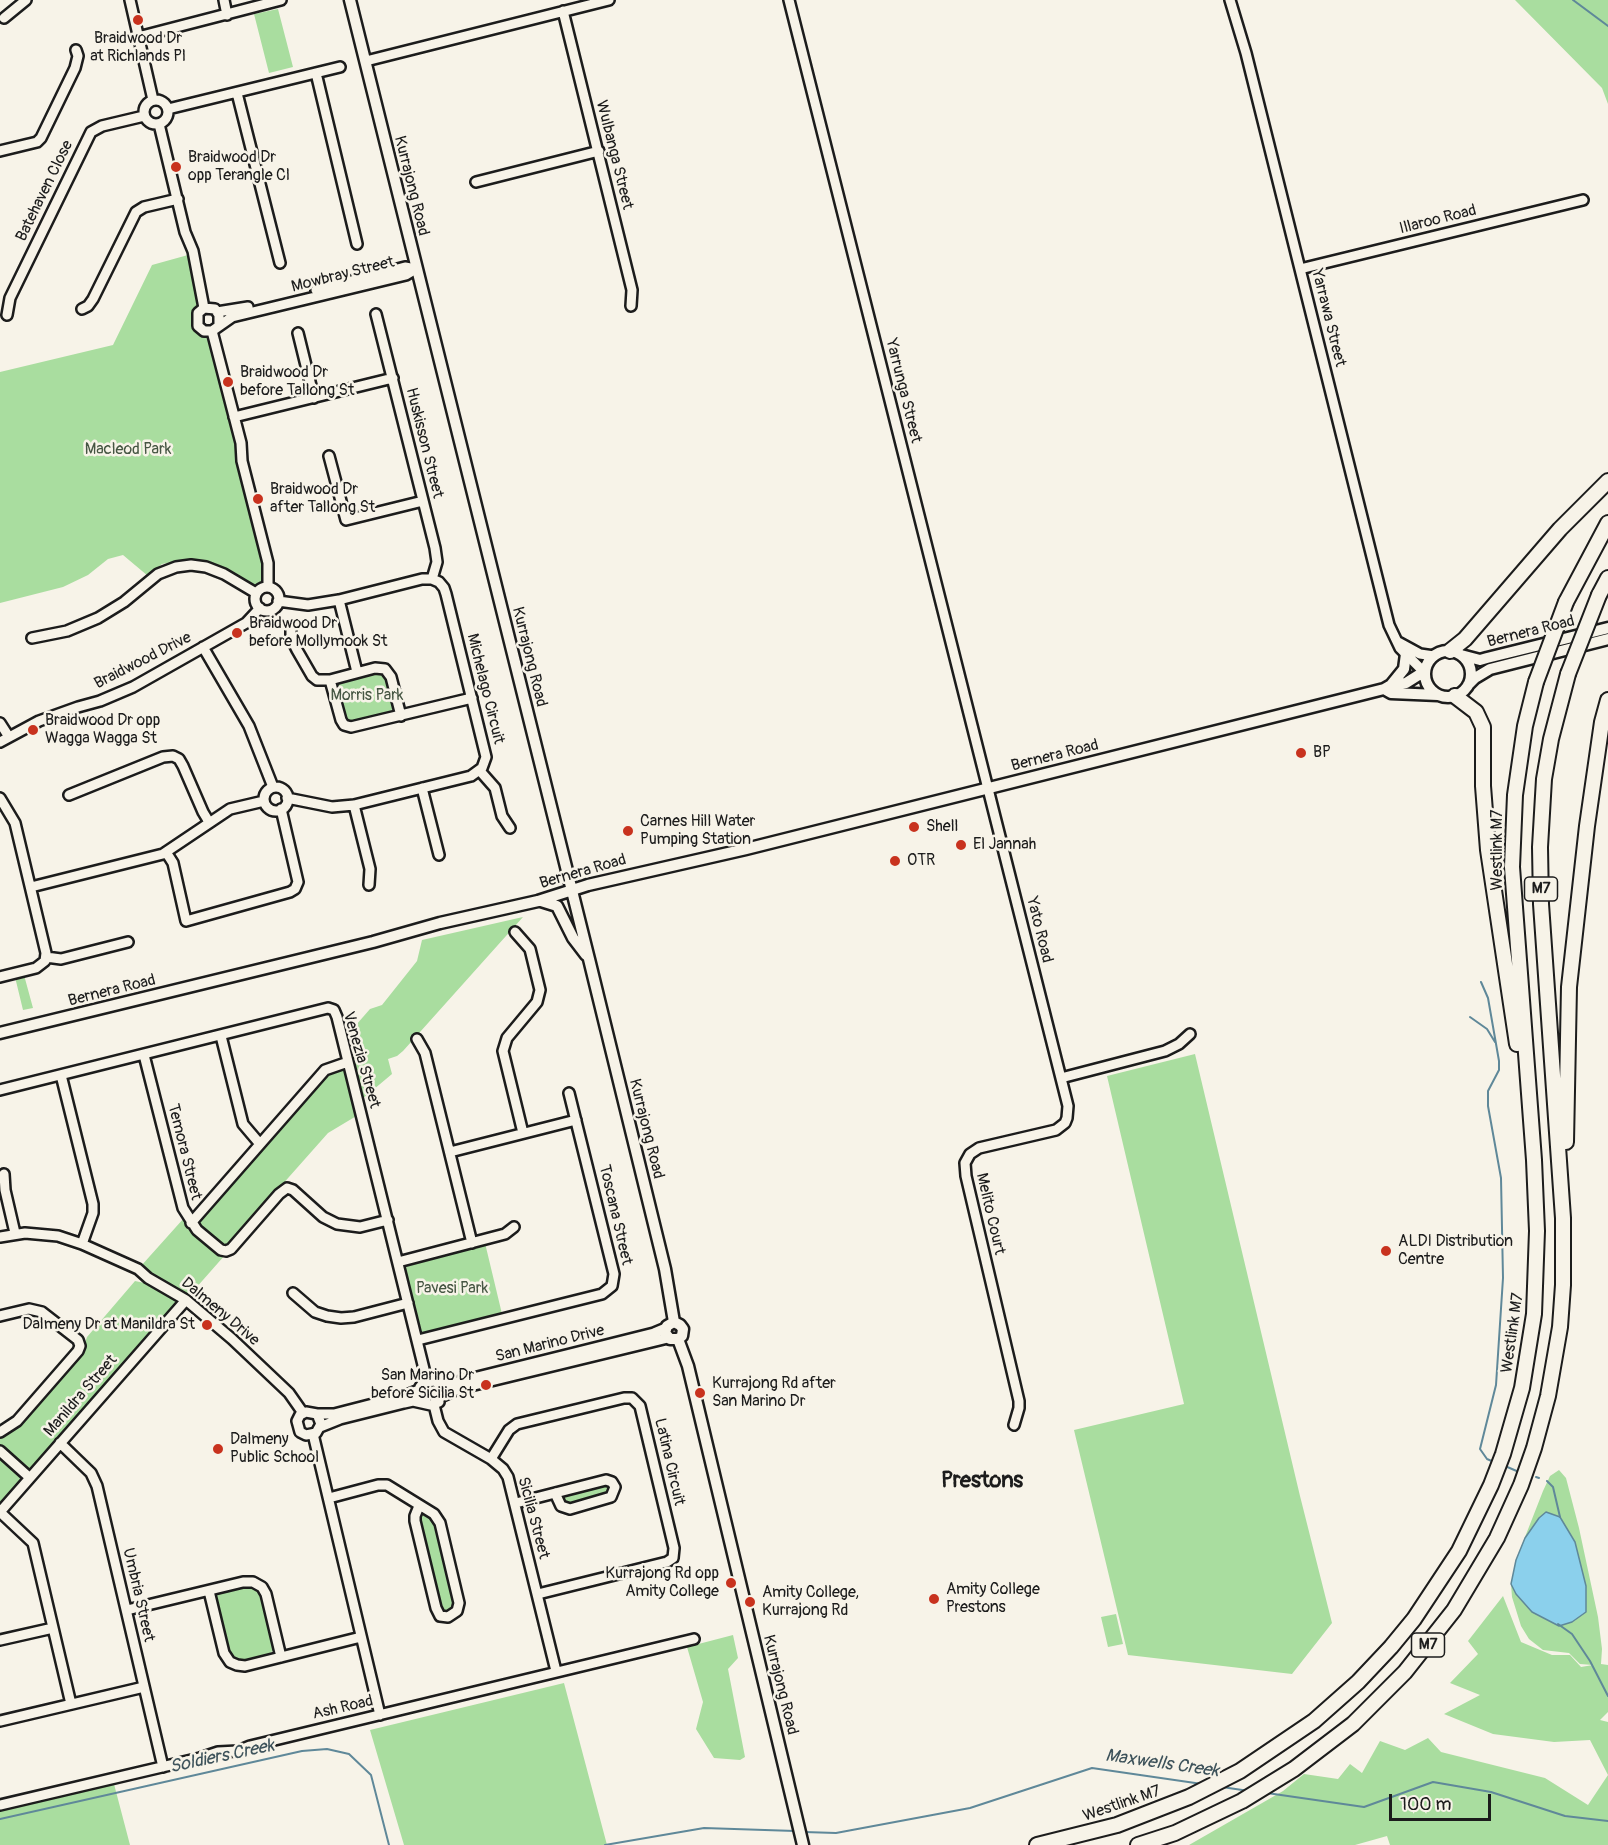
<!DOCTYPE html>
<style>
body{margin:0}
#map{position:relative;width:1608px;height:1845px;overflow:hidden;background:#f7f3e8;font-family:Pangolin,sans-serif}
canvas{display:block}
.scale{position:absolute;left:1389px;top:1794px;width:102px;height:27px;box-sizing:border-box;border:3px solid #1c1c1c;border-top:0;padding-left:8px;font-size:18px;line-height:21px;white-space:nowrap;color:#1c1c1c;-webkit-text-stroke:4px #f7f3e8;paint-order:stroke}
</style>
<div id="map">
<canvas width="1608" height="1845"></canvas>
<div class="scale">100 m</div>
</div>
<script>
const ctx = document.querySelector('canvas').getContext('2d');
ctx.lineJoin = 'round';
function fillPath(path, color) { ctx.fillStyle = color; ctx.fill(path, 'evenodd'); }
const toPath = rows => new Path2D(rows.map(r => 'M' + r).join(''));
function strokePath(path, color, width, dash) { ctx.strokeStyle = color; ctx.lineWidth = width; ctx.lineCap = dash ? 'butt' : 'round'; ctx.setLineDash(dash || []); ctx.stroke(path); }
function label(font, color, halo, rows, align = 'center') {
  ctx.font = font + ' Pangolin,sans-serif'; ctx.lineWidth = 5; ctx.setLineDash([]); ctx.textBaseline = 'middle'; ctx.strokeStyle = halo; ctx.fillStyle = color; for (const [text, x, y, turn = 0] of rows) {
    ctx.save(); ctx.translate(x, y); ctx.rotate((+turn || 0) * Math.PI / 180); ctx.textAlign = isNaN(turn) ? turn : align; if (halo) ctx.strokeText(text, 0, 0); ctx.fillText(text, 0, 0); ctx.restore();
  }
}
const green = toPath([
 [1515,0,1608,0,1608,104,1602,88],
 [278,9,293,67,269,73,254,14],
 [188,255,198,305,193,314,193,324,198,331,208,338,233,427,238,468,265,574,262,582,255,587,240,578,193,561,182,560,162,564,148,576,123,555,108,559,88,575,63,587,0,603,0,372,113,345,152,265],
 [378,671,386,675,394,707,389,713,350,723,344,719,336,689,340,681],
 [523,917,403,1051,397,1056,388,1059,392,1074,361,1100,349,1033,370,1009,382,1005,417,961,422,940],
 [24,975,33,1008,23,1010,15,977],
 [1195,1054,1300,1496,1332,1623,1292,1674,1128,1655,1074,1430,1184,1404,1107,1076],
 [346,1068,358,1115,328,1133,226,1248,220,1247,194,1223,328,1073],
 [184,1218,225,1255,188,1297,152,1276,141,1266],
 [485,1243,502,1314,426,1334,419,1330,404,1271,409,1262],
 [135,1281,149,1284,180,1301,28,1473,0,1446,0,1437,13,1428,84,1346,87,1337],
 [0,1457,21,1475,20,1482,0,1503],
 [1559,1470,1566,1478,1579,1528,1598,1617,1602,1649,1601,1664,1608,1665,1608,1712,1600,1720,1608,1722,1608,1845,1390,1845,1387,1836,1355,1845,1189,1845,1283,1791,1304,1774,1338,1779,1350,1764,1362,1773,1380,1741,1405,1750,1428,1738,1441,1752,1545,1778,1588,1805,1608,1775,1590,1740,1554,1742,1493,1734,1444,1714,1480,1695,1450,1683,1478,1654,1468,1641,1503,1596,1521,1642,1552,1655,1570,1655,1581,1667,1593,1665,1580,1664,1569,1653,1543,1650,1529,1639,1521,1626,1512,1597,1511,1584,1516,1560,1543,1491,1550,1476],
 [606,1484,610,1489,609,1494,569,1506,561,1501,562,1496],
 [424,1513,433,1520,454,1604,452,1610,447,1612,440,1607,418,1518,420,1514],
 [251,1585,258,1588,262,1595,274,1650,266,1656,237,1662,230,1658,225,1650,214,1597,216,1593],
 [1116,1614,1123,1644,1108,1647,1101,1617],
 [733,1635,738,1658,728,1669,745,1757,740,1760,714,1758,696,1729,703,1702,687,1647],
 [564,1683,607,1845,404,1845,370,1730],
 [114,1784,130,1845,0,1845,0,1810]
]);
const water = toPath([
 [1546,1512,1560,1517,1575,1542,1586,1586,1586,1612,1572,1622,1559,1626,1532,1612,1516,1594,1511,1584,1516,1560,1525,1538,1539,1518,1546,1512]
]);
const stream = toPath([
 [1573,0,1608,26],
 [1481,982,1488,998,1499,1061,1499,1070,1488,1091,1488,1106,1501,1178,1503,1278,1496,1385,1480,1449,1487,1459,1494,1462],
 [1470,1017,1487,1029,1495,1042],
 [1505,1466,1519,1472],
 [1536,1477,1539,1478],
 [1547,1481,1553,1487,1560,1517],
 [1558,1624,1572,1634,1590,1661,1608,1696],
 [1222,1787,1249,1791],
 [1267,1793,1364,1807,1433,1782,1491,1792,1565,1816,1608,1821],
 [0,1819,302,1751,327,1749,349,1754,371,1775,389,1845],
 [804,1832,836,1833,970,1808,1092,1768,1202,1784],
 [605,1845,704,1828,795,1831]
]);
const minor = toPath([
 [130,0,153,100],
 [224,0,227,15],
 [789,0,1068,1106,1067,1118,1065,1123,1056,1130,979,1148,970,1154,965,1163,966,1176,1019,1401,1019,1408,1014,1425],
 [1230,0,1246,53,1389,625,1400,648,1421,669,1425,670],
 [563,11,632,290,631,306],
 [4,18,26,0],
 [138,37,281,0],
 [366,61,609,0],
 [316,73,357,244],
 [237,93,280,263],
 '144 112a12 12 0 1 1 24 0a12 12 0 1 1-24 0Z',
 [168,109,340,67],
 [159,124,185,232,193,251,204,308],
 [0,151,37,142,41,138,75,68,78,56,76,50],
 [476,182,599,151],
 [1300,269,1583,200],
 [316,290,405,267,416,269],
 [82,309,88,306,93,299,136,212,144,207,178,199],
 [217,312,248,307],
 [376,314,435,548,437,562,432,579],
 [7,315,10,298,91,132,102,126,144,116],
 [219,325,219,315,215,309,204,308,198,313,198,326,204,331,212,331,232,317,406,275,416,269],
 [212,331,241,443,242,461,268,563,268,587],
 [298,333,314,398],
 [234,417,393,378],
 [329,456,346,520,423,501],
 '255 599a12 12 0 1 1 24 0a12 12 0 1 1-24 0Z',
 [339,600,357,672],
 [278,601,308,605,339,600,422,579,432,579,439,582,444,588,446,594,486,757,482,768,471,776,354,805,332,807,287,798],
 [291,630,291,638,297,650,312,676,317,680,330,680,375,668,385,669,391,677,401,716],
 [32,638,67,631,98,618,124,602,158,574,176,567,191,565,206,567,224,574,256,593],
 [1398,642,1420,654,1434,656],
 [203,647,249,726,273,787],
 [330,680,341,720,344,725,351,727,472,698],
 [0,723,9,737],
 [0,742,39,721,78,707,100,701,133,687,246,623,260,608],
 [480,771,495,788,502,816,510,828],
 '264 799a12 12 0 1 1 24 0a12 12 0 1 1-24 0Z',
 [422,788,439,855],
 [69,795,163,757,173,756,179,759,183,766,203,812,209,822],
 [0,798,15,823,46,953,45,961,36,968,0,977],
 [354,805,370,869,369,885],
 [166,852,173,863,186,921,290,892,295,889,298,882,281,809],
 [31,887,163,854,230,809,264,801],
 [515,932,530,949,540,990,537,1002,507,1038,503,1051,523,1133],
 [46,957,61,959,128,942],
 [221,1036,243,1124,260,1144],
 [417,1039,425,1053,472,1243],
 [144,1055,183,1208,197,1230,221,1250,226,1251,231,1249,279,1194,287,1188,293,1190,323,1217,337,1224,360,1227,388,1220],
 [61,1075,93,1204,93,1213,82,1244],
 [1061,1078,1165,1051,1179,1044,1190,1034],
 [0,1090,328,1008,334,1010,337,1017,427,1381],
 [450,1152,576,1120],
 [4,1174,5,1190,15,1233],
 [191,1223,325,1070,348,1062],
 [0,1237,25,1233,58,1236,82,1244,138,1269,148,1278,186,1300,232,1339,289,1393,303,1413],
 [398,1262,505,1234,514,1227],
 [293,1293,315,1312,327,1316,341,1318,354,1317,408,1303],
 [0,1316,29,1309,42,1312,78,1340,80,1346,78,1351,17,1421,0,1432],
 [418,1340,602,1294,612,1286,614,1274,569,1093],
 [440,1385,457,1382,570,1354,654,1333,666,1328],
 [443,1396,458,1389,668,1338],
 [424,1403,418,1394,420,1387,424,1382,436,1381,443,1390],
 [434,1405,438,1421,444,1432,491,1459,503,1469,508,1477,556,1671],
 [317,1414,321,1424,316,1433,306,1435,300,1432,297,1421,300,1415,306,1412,317,1414,334,1414,404,1396,419,1390],
 [320,1427,340,1419,404,1403,413,1401,431,1405,439,1402],
 [313,1434,380,1715],
 [60,1443,91,1473,97,1486,163,1767],
 [0,1451,29,1477],
 [491,1459,509,1430,517,1424,624,1398,632,1398,640,1406,674,1548,673,1558,667,1562,538,1594],
 [329,1498,378,1485,387,1485,434,1514,440,1523,459,1603,457,1611,448,1617,440,1616,436,1608,415,1521,415,1516,419,1506],
 [516,1503,606,1480,612,1482,615,1487,611,1497,570,1509,561,1506,555,1493],
 [0,1512,186,1300],
 [0,1512,33,1543,71,1704],
 [209,1591,224,1653,230,1662,237,1665,245,1666,361,1637],
 [127,1610,243,1582,253,1582,262,1587,266,1594,281,1657],
 [0,1640,53,1628],
 [0,1721,144,1687],
 [0,1805,200,1758,218,1752,238,1751,250,1746,694,1639]
]);
const major = toPath([
 [350,0,589,959,665,1269,674,1322],
 '1425 674a23 23 0 1 1 46 0a23 23 0 1 1-46 0Z',
 [1461,655,1480,660,1487,658,1608,628],
 [1391,685,1404,669,1406,654],
 [1468,685,1475,678,1490,669,1608,639],
 [1384,689,1391,693,1438,695],
 [541,901,557,906,573,938,586,955],
 [0,1033,373,942,440,923,538,901,588,885,746,849,1384,689,1391,685,1406,683,1425,671],
 [674,1322,667,1326,665,1333,670,1339,678,1339],
 [674,1322,680,1325,683,1329,682,1336,678,1339],
 [678,1339,688,1366,803,1845]
]);
const highway = toPath([
 [1599,595,1608,578],
 [1566,602,1608,523],
 [1450,651,1465,639,1560,529,1608,481],
 [1455,696,1476,712,1483,727,1483,786,1488,850,1517,1044],
 [1566,1142,1569,987,1587,826,1602,722,1608,700],
 [1037,1845,1117,1825,1189,1797,1240,1771,1314,1721,1358,1682,1391,1647,1414,1619,1459,1551,1491,1485,1503,1454,1522,1388,1534,1314,1537,1231,1534,1160,1512,867,1515,795,1525,726,1536,682],
 [1138,1845,1175,1833,1242,1801,1294,1769,1353,1724,1405,1672,1454,1610,1497,1538,1521,1485,1534,1448,1548,1396,1560,1327,1563,1285,1563,1218,1541,904,1540,847,1544,779,1551,739,1568,674]
]);
const highwayBridge = toPath([
 [1568,674,1599,595],
 [1536,682,1566,602]
]);
const markers = [
 [138,20,6,"#c8321e"],
 [176,167,6,"#c8321e"],
 [228,382,6,"#c8321e"],
 [258,499,6,"#c8321e"],
 [237,633,6,"#c8321e"],
 [33,730,6,"#c8321e"],
 [1301,753,6,"#c8321e"],
 [914,827,6,"#c8321e"],
 [628,831,6,"#c8321e"],
 [961,845,6,"#c8321e"],
 [895,861,6,"#c8321e"],
 [1386,1251,6,"#c8321e"],
 [207,1325,6,"#c8321e"],
 [486,1385,6,"#c8321e"],
 [700,1393,6,"#c8321e"],
 [218,1449,6,"#c8321e"],
 [731,1583,6,"#c8321e"],
 [934,1599,6,"#c8321e"],
 [750,1602,6,"#c8321e"]
];
const shields = [
 [1541,889,33],
 [1428,1645,33]
];
const shieldNames = [
 ["M7",1541,889],
 ["M7",1428,1645]
];
const poiNames = [
 ["Braidwood Dr",138,39,"center"],
 ["at Richlands Pl",138,57,"center"],
 ["Braidwood Dr",188,158],
 ["opp Terangle Cl",188,176],
 ["Braidwood Dr",240,373],
 ["before Tallong St",240,391],
 ["Braidwood Dr",270,490],
 ["after Tallong St",270,508],
 ["Braidwood Dr",249,624],
 ["before Mollymook St",249,642],
 ["Braidwood Dr opp",45,721],
 ["Wagga Wagga St",45,739],
 ["BP",1313,753],
 ["Carnes Hill Water",640,822],
 ["Pumping Station",640,840],
 ["Shell",926,827],
 ["El Jannah",973,845],
 ["OTR",907,861],
 ["ALDI Distribution",1398,1242],
 ["Centre",1398,1260],
 ["Dalmeny Dr at Manildra St",195,1325,"right"],
 ["San Marino Dr",474,1376,"right"],
 ["before Sicilia St",474,1394,"right"],
 ["Kurrajong Rd after",712,1384],
 ["San Marino Dr",712,1402],
 ["Dalmeny",230,1440],
 ["Public School",230,1458],
 ["Kurrajong Rd opp",719,1574,"right"],
 ["Amity College",719,1592,"right"],
 ["Amity College",946,1590],
 ["Prestons",946,1608],
 ["Amity College,",762,1593],
 ["Kurrajong Rd",762,1611]
];
const streetNames = [
 ["Wulbanga Street",614,155,76],
 ["Kurrajong Road",411,186,76],
 ["Batehaven Close",45,191,-64],
 ["Illaroo Road",1438,220,-14],
 ["Mowbray Street",343,275,-14],
 ["Yarrawa Street",1328,318,76],
 ["Yarrunga Street",903,391,76],
 ["Huskisson Street",424,443,76],
 ["Bernera Road",1531,632,-14],
 ["Kurrajong Road",529,657,76],
 ["Braidwood Drive",143,661,-27],
 ["Michelago Circuit",485,689,76],
 ["Bernera Road",1055,756,-14],
 ["Westlink M7",1498,850,-90],
 ["Bernera Road",583,872,-16],
 ["Yato Road",1039,930,76],
 ["Bernera Road",112,991,-14],
 ["Venezia Street",361,1060,74],
 ["Kurrajong Road",646,1129,76],
 ["Temora Street",184,1152,76],
 ["Melito Court",990,1214,77],
 ["Toscana Street",615,1215,77],
 ["Dalmeny Drive",220,1312,40],
 ["Westlink M7",1513,1333,-82],
 ["San Marino Drive",550,1344,-14],
 ["Manildra Street",81,1396,-49],
 ["Latina Circuit",669,1462,77],
 ["Sicilia Street",533,1518,75],
 ["Umbria Street",138,1595,77],
 ["Kurrajong Road",780,1685,76],
 ["Ash Road",343,1708,-13],
 ["Westlink M7",1122,1804,-19]
];
const parkNames = [
 ["Macleod Park",128,450],
 ["Morris Park",367,696],
 ["Pavesi Park",452,1289]
];
const waterNames = [
 ["Soldiers Creek",222,1757,-12],
 ["Maxwells Creek",1162,1764,8]
];
const districtNames = [
 ["Prestons",982,1481]
];
fillPath(green, '#a9dd9f');
fillPath(water, '#8bd0ec');
strokePath(water, '#5f8899', 1.5);
strokePath(stream, '#5f8899', 2);
strokePath(minor, '#1c1c1c', 14);
strokePath(major, '#1c1c1c', 15);
strokePath(highway, '#1c1c1c', 18);
strokePath(minor, '#f7f3e8', 9);
strokePath(major, '#f7f3e8', 10);
strokePath(highway, '#f7f3e8', 14);
strokePath(highwayBridge, '#1c1c1c', 18, []);
strokePath(highwayBridge, '#f7f3e8', 14);
for (const [x, y, r, color] of markers) { const dot = new Path2D(); dot.arc(x, y, r, 0, 2 * Math.PI); ctx.fillStyle = color; ctx.fill(dot); strokePath(dot, '#f7f3e8', 2); }
for (const [x, y, w] of shields) { const box = new Path2D(); box.roundRect(x - w / 2, y - 12, w, 24, 4.5); ctx.fillStyle = '#f7f3e8'; ctx.fill(box); strokePath(box, '#1c1c1c', 1.5); }
label('bold 15px', '#1c1c1c', null, shieldNames);
label('16px', '#1c1c1c', '#f7f3e8', poiNames, 'left');
label('16px', '#1c1c1c', '#f7f3e8', streetNames);
label('16px', '#465643', '#f7f3e8', parkNames);
label('italic 18px', '#3d525a', '#f7f3e8', waterNames);
label('bold 22px', '#1c1c1c', '#f7f3e8', districtNames);
</script>
